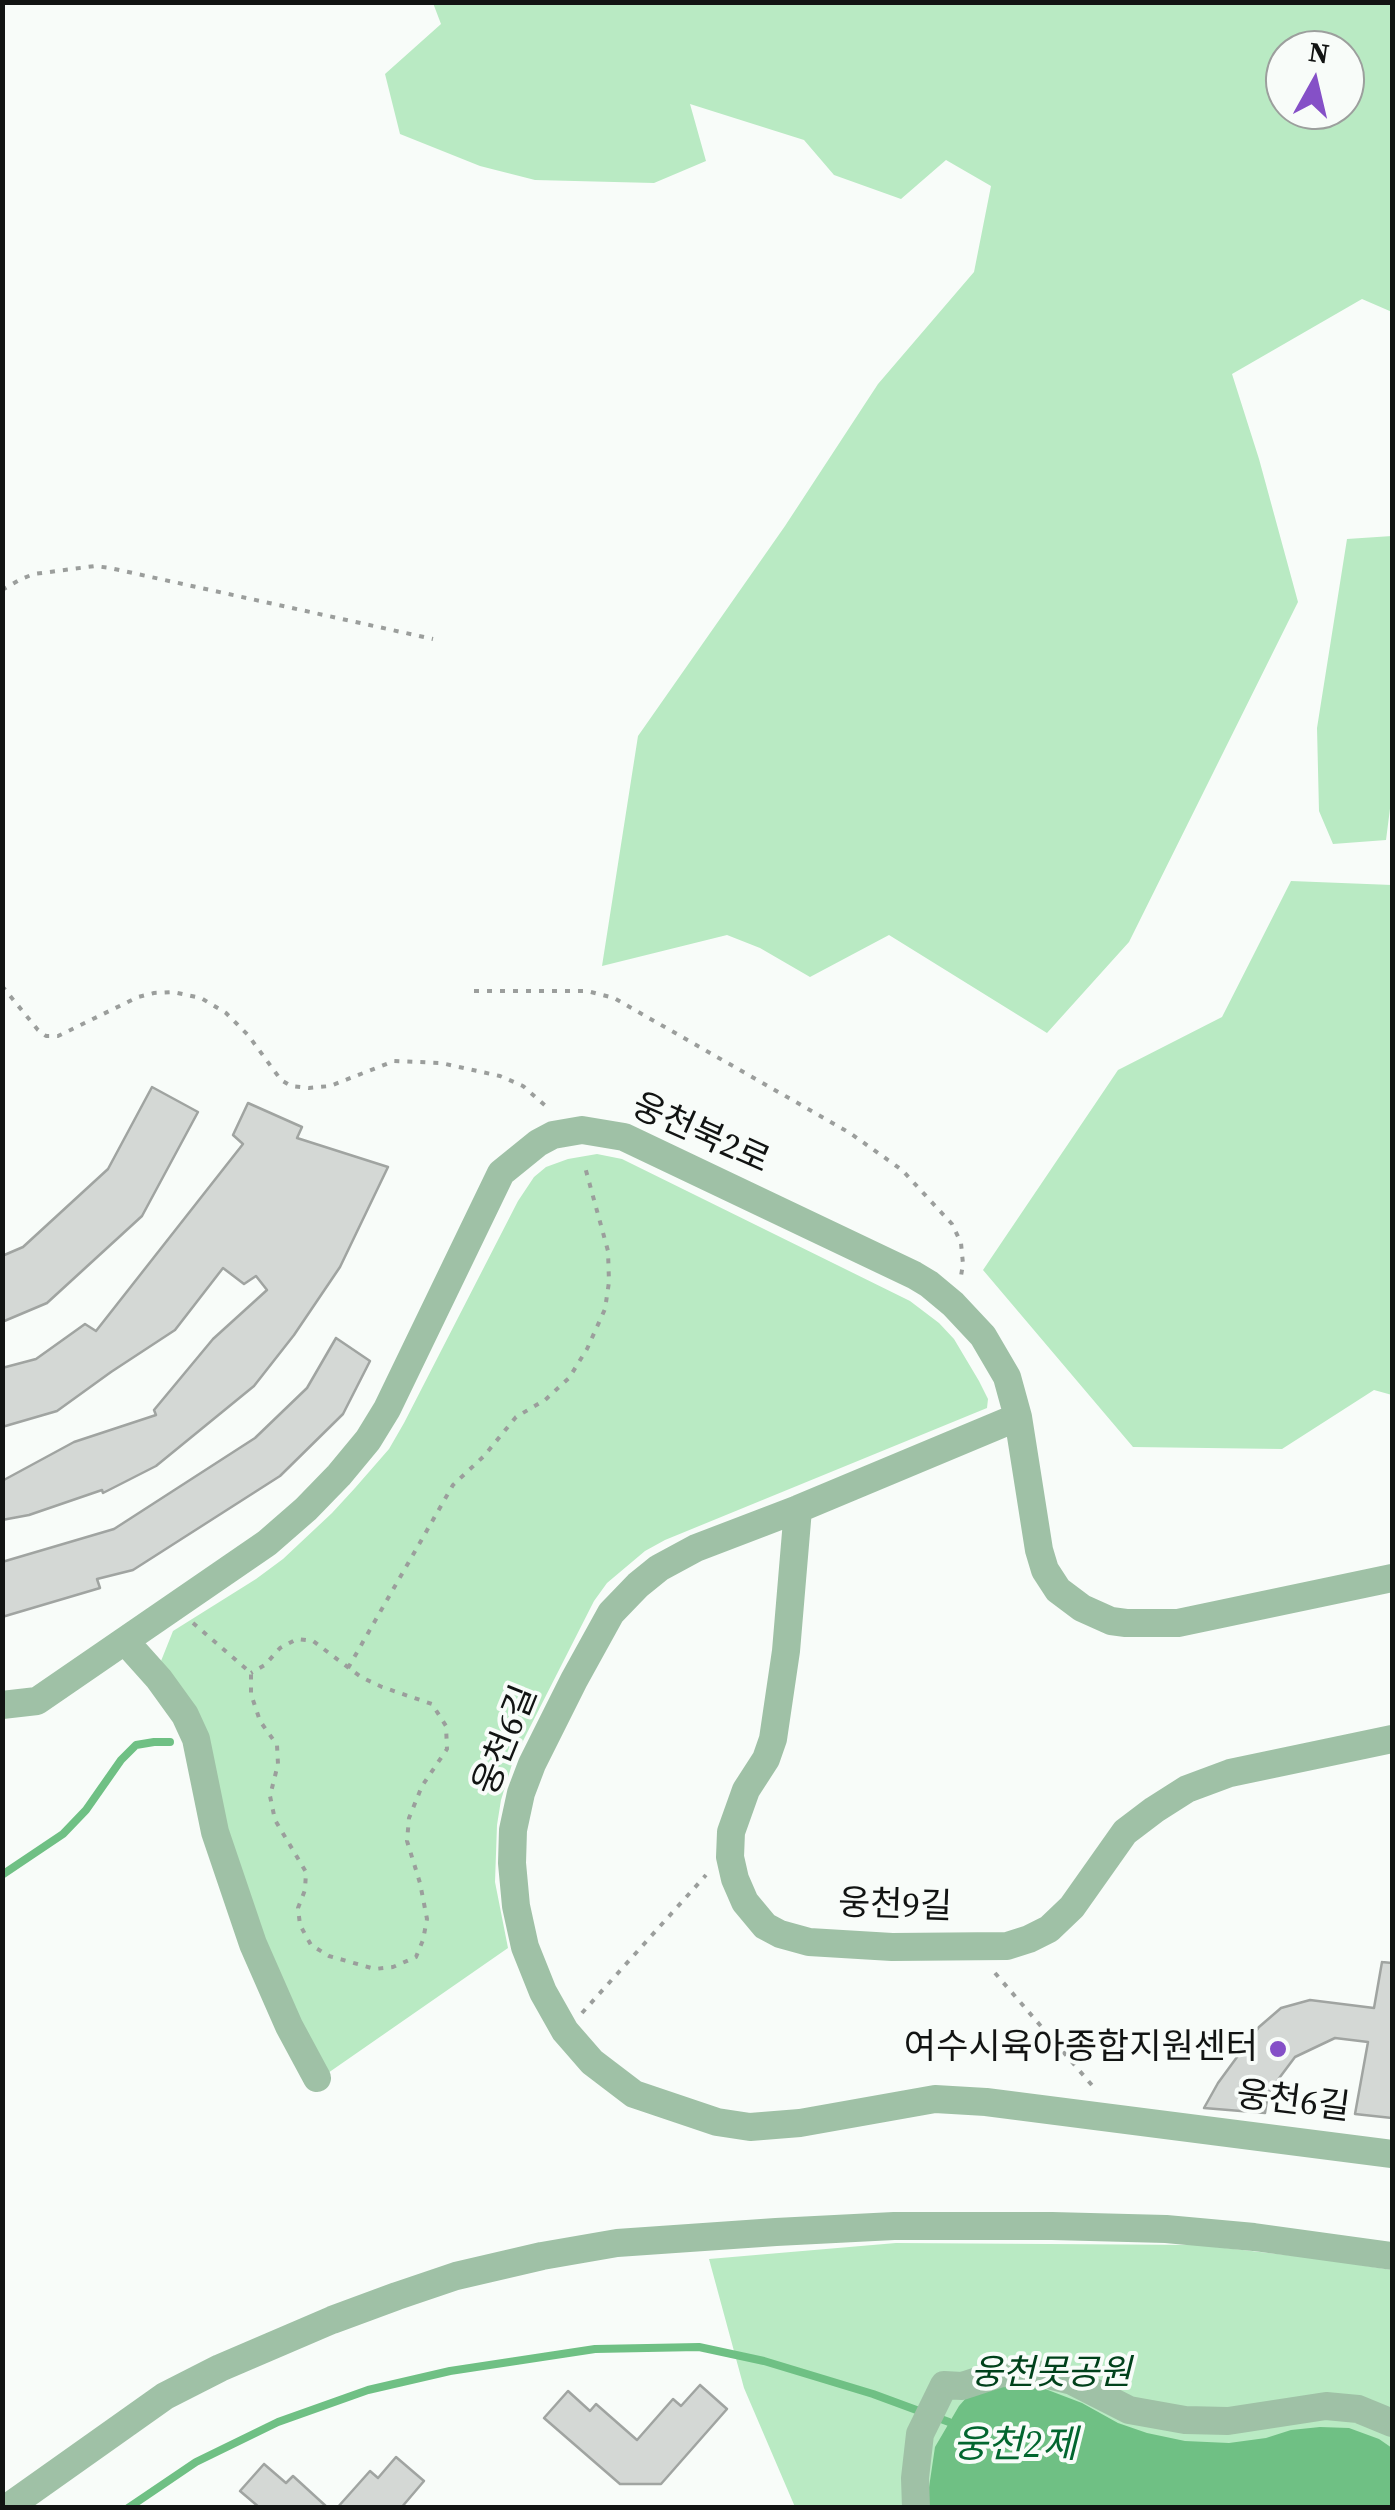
<!DOCTYPE html>
<meta charset="utf-8">
<style>
body{margin:0}
#map{position:relative;width:1395px;height:2510px;overflow:hidden;background:#f8fcf9;font-family:"Source Serif 4",serif}
canvas{display:block}
.frame{position:absolute;inset:0;border:5px solid #121413;pointer-events:none}
.north{position:absolute;left:1265px;top:30px;width:100px;height:100px;box-sizing:border-box;background:#f8fcf9;border:2px solid #9c9f9d;border-radius:50%;rotate:8deg;font-size:28px;font-weight:700;line-height:40px;text-align:center;color:#121413}
.north::after{content:'';display:block;margin:auto;width:35px;height:45px;background:#8550c7;clip-path:polygon(50% 0,100% 100%,50% 72%,0 100%)}
</style>
<div id="map">
<canvas width="1395" height="2510"></canvas>
<div class="frame"></div>
<div class="north">N</div>
</div>
<script>
const ctx = document.querySelector('canvas').getContext('2d');
ctx.lineJoin = 'round';
function fillPath(path, color) { ctx.fillStyle = color; ctx.fill(path, 'evenodd'); }
const toPath = rows => new Path2D(rows.map(r => 'M' + r).join(''));
function strokePath(path, color, width, dash) { ctx.strokeStyle = color; ctx.lineWidth = width; ctx.lineCap = dash ? 'butt' : 'round'; ctx.setLineDash(dash || []); ctx.stroke(path); }
function label(font, color, halo, rows, align = 'center') {
  ctx.font = font + ' "Source Serif 4","Noto Sans KR",serif'; ctx.lineWidth = 8; ctx.setLineDash([]); ctx.textBaseline = 'middle'; ctx.strokeStyle = halo; ctx.fillStyle = color; for (const [text, x, y, turn = 0] of rows) {
    ctx.save(); ctx.translate(x, y); ctx.rotate((+turn || 0) * Math.PI / 180); ctx.textAlign = isNaN(turn) ? turn : align; if (halo) ctx.strokeText(text, 0, 0); ctx.fillText(text, 0, 0); ctx.restore();
  }
}
const green = toPath([
 [433,3,1392,3,1392,312,1362,299,1232,374,1259,459,1298,602,1129,942,1047,1033,889,935,810,977,760,948,727,935,602,966,638,736,785,526,878,384,974,272,991,186,946,160,901,199,834,175,804,140,690,104,706,161,654,183,535,180,480,166,400,134,385,74,441,24],
 [1285,50,1345,50,1345,110,1285,110],
 [1392,536,1392,793,1386,840,1333,844,1319,811,1317,728,1347,539],
 [1291,881,1392,885,1392,1395,1374,1390,1282,1449,1133,1447,983,1270,1118,1070,1222,1017],
 [597,1154,622,1159,910,1301,939,1323,954,1339,979,1381,988,1399,987,1408,665,1540,645,1551,607,1583,594,1601,529,1729,513,1761,501,1800,497,1825,495,1882,508,1948,328,2073,280,1983,159,1666,173,1631,256,1579,283,1559,332,1513,355,1488,389,1449,404,1423,518,1201,534,1177,546,1167,568,1159],
 [896,2243,1198,2245,1322,2259,1392,2270,1392,2507,795,2507,744,2388,709,2259]
]);
const water = toPath([
 [1013,2385,1040,2387,1082,2403,1118,2423,1147,2433,1185,2441,1229,2443,1266,2438,1291,2430,1320,2427,1349,2428,1379,2439,1392,2448,1392,2507,929,2508,927,2501,935,2447,959,2406,967,2397,998,2387]
]);
const stream = toPath([
 [2,1875,63,1834,86,1810,121,1760,136,1745,154,1742,170,1742],
 [128,2508,196,2462,278,2422,368,2390,450,2371,595,2349,699,2347,764,2361,873,2394,949,2422]
]);
const building = toPath([
 [152,1087,198,1112,142,1216,47,1303,2,1322,2,1256,23,1247,108,1169,152,1087],
 [248,1103,302,1127,297,1138,388,1167,340,1267,294,1335,254,1386,156,1466,103,1493,102,1490,29,1515,2,1520,2,1481,74,1442,156,1415,154,1410,213,1339,267,1290,256,1276,244,1284,223,1268,175,1330,111,1372,57,1411,2,1427,2,1368,36,1359,85,1324,96,1331,243,1144,233,1135,248,1103],
 [336,1338,370,1361,343,1414,280,1476,133,1570,97,1579,100,1588,2,1617,2,1562,114,1529,255,1438,307,1388,336,1338],
 [1382,1962,1392,1963,1392,2118,1355,2114,1368,2042,1335,2038,1295,2057,1268,2093,1265,2113,1204,2108,1218,2083,1259,2027,1281,2008,1310,2000,1374,2008,1382,1962],
 [700,2385,727,2409,661,2484,620,2484,544,2418,568,2391,590,2411,596,2404,637,2440,673,2399,681,2406,700,2385],
 [396,2457,424,2481,401,2508,337,2508,370,2471,378,2478,396,2457],
 [264,2464,286,2483,293,2476,328,2508,260,2508,240,2491,264,2464]
]);
const path = toPath([
 [2,590,21,579,34,574,95,566,110,568,433,639],
 [2,986,38,1030,46,1036,58,1036,138,997,154,993,173,992,201,998,226,1013,248,1035,281,1080,291,1086,309,1088,330,1086,394,1061,441,1063,500,1076,523,1086,549,1109],
 [474,991,587,991,614,998,850,1133,902,1170,952,1224,961,1243,963,1264,961,1276],
 [193,1623,251,1673,251,1694,260,1721,277,1745,278,1764,270,1796,275,1820,306,1872,305,1890,298,1908,300,1925,311,1945,329,1956,375,1969,393,1967,416,1957,423,1940,427,1919,420,1883,407,1841,409,1818,422,1786,447,1749,446,1726,432,1704,382,1687,361,1677,313,1641,297,1639,280,1648,265,1665,251,1673],
 [348,1668,453,1485,484,1456,516,1417,545,1400,569,1378,587,1349,605,1309,609,1282,608,1251,585,1167],
 [995,1973,1097,2091],
 [582,2013,706,1875]
]);
const street = toPath([
 [1018,1417,798,1509,696,1548,659,1568,638,1585,611,1613,574,1680,532,1764,521,1793,513,1830,512,1863,516,1906,525,1947,543,1992,565,2031,592,2062,634,2094,717,2122,750,2127,800,2123,935,2099,986,2102,1392,2154],
 [798,1509,786,1651,773,1739,766,1759,746,1790,731,1832,730,1857,735,1879,745,1902,765,1926,780,1934,809,1942,892,1947,1007,1946,1029,1939,1049,1929,1072,1907,1125,1832,1154,1810,1187,1789,1230,1773,1392,1739],
 [125,1641,159,1679,185,1715,196,1739,215,1832,253,1944,289,2026,317,2078],
 [2,1705,37,1701,267,1543,306,1509,339,1475,368,1440,387,1409,501,1173,538,1143,553,1135,582,1130,624,1137,914,1275,929,1284,953,1304,983,1336,1007,1377,1018,1417,1039,1550,1045,1570,1058,1590,1082,1608,1111,1621,1126,1623,1178,1623,1392,1578],
 [7,2508,165,2396,220,2368,332,2320,397,2296,456,2276,542,2256,617,2243,776,2232,894,2226,1052,2226,1166,2229,1254,2237,1392,2256],
 [916,2508,915,2478,920,2434,944,2385,962,2386,1002,2373,1048,2375,1072,2381,1129,2410,1185,2420,1228,2421,1326,2406,1358,2409,1392,2423]
]);
const markers = [
 [1278,2049,10,"#8550c7"]
];
const streetNames = [
 ["웅천북2로",700,1135,24],
 ["웅천6길",507,1741,-68],
 ["웅천9길",895,1907,2],
 ["웅천6길",1293,2103,7]
];
const poiNames = [
 ["여수시육아종합지원센터",1258,2049]
];
const parkNames = [
 ["웅천못공원",1051,2375]
];
const waterNames = [
 ["웅천2제",1015,2447]
];
fillPath(green, '#b9eac3');
fillPath(water, '#6fc084');
strokePath(stream, '#6fc084', 8);
fillPath(building, '#d4d8d5');
strokePath(building, '#a0a4a1', 2.5);
strokePath(path, '#9b9e9c', 4, [5, 8]);
strokePath(street, '#9fc1a6', 28);
for (const [x, y, r, color] of markers) { const dot = new Path2D(); dot.arc(x, y, r, 0, 2 * Math.PI); ctx.fillStyle = color; ctx.fill(dot); strokePath(dot, '#f8fcf9', 4); }
label('35px', '#121413', '#f8fcf9', streetNames);
label('35px', '#121413', '#f8fcf9', poiNames, 'right');
label('italic 35px', '#00411b', '#f8fcf9', parkNames);
label('italic 38px', '#02662f', '#f8fcf9', waterNames);
</script>
